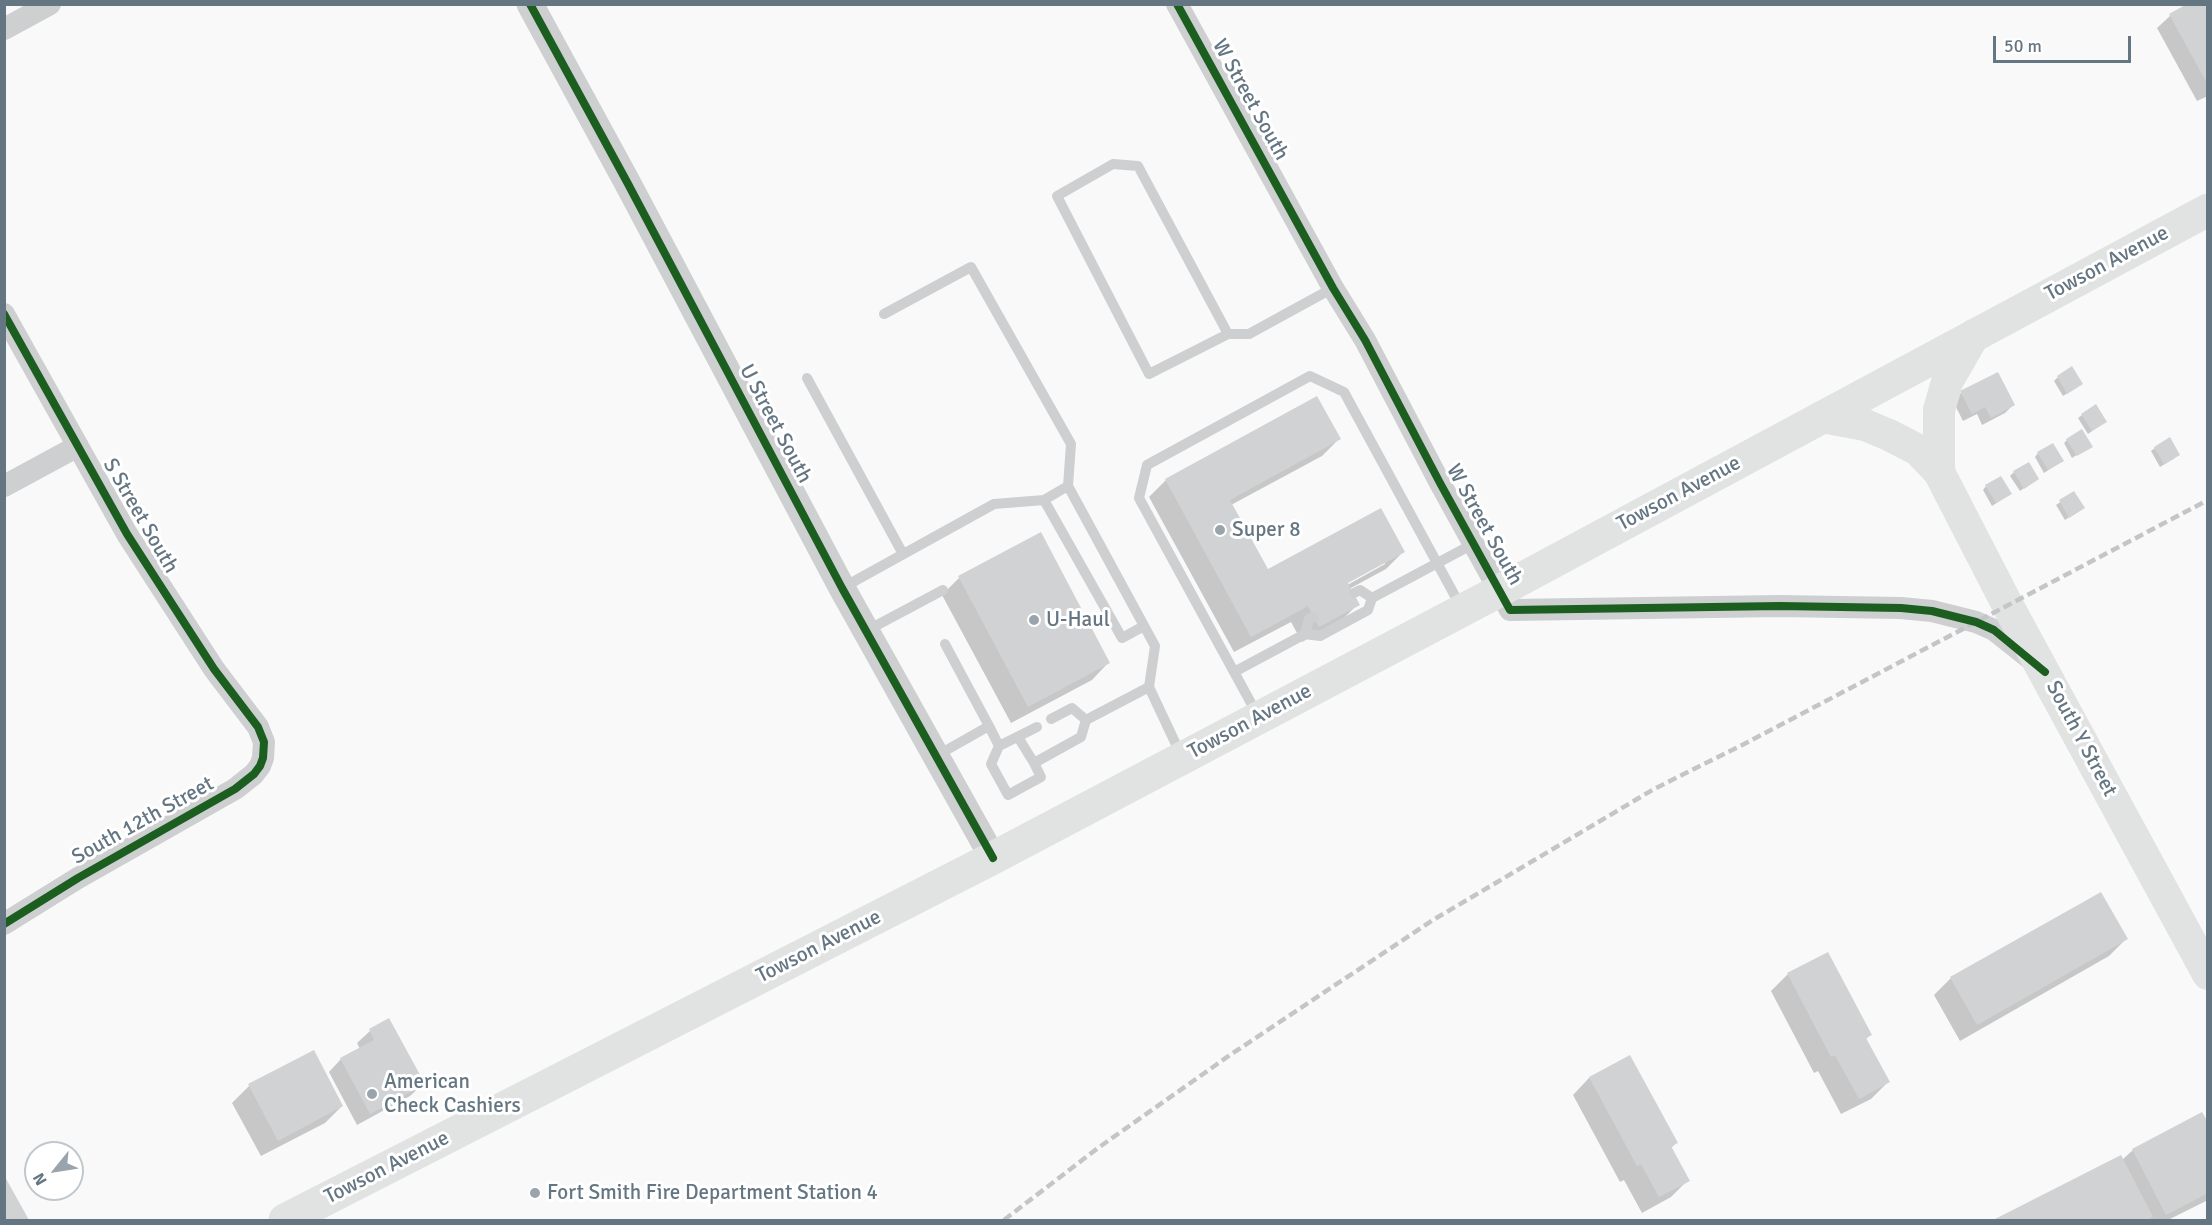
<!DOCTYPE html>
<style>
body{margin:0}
#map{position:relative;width:2212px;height:1225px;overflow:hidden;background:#f9f9f9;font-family:Signika,sans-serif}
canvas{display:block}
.frame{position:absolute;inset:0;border:6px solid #657683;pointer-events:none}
.north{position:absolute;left:24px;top:1141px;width:60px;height:60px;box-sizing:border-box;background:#fff;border:2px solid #c1c8cd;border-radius:50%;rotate:240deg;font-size:16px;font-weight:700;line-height:24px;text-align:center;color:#657683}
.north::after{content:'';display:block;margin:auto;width:21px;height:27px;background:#99a4ac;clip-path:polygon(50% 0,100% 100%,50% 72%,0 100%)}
.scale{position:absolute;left:1993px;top:36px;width:138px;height:27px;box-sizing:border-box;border:3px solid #657683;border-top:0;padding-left:8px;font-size:18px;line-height:21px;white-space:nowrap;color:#657683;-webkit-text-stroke:4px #fff;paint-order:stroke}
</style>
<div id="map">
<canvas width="2212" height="1225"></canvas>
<div class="frame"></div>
<div class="north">N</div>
<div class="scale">50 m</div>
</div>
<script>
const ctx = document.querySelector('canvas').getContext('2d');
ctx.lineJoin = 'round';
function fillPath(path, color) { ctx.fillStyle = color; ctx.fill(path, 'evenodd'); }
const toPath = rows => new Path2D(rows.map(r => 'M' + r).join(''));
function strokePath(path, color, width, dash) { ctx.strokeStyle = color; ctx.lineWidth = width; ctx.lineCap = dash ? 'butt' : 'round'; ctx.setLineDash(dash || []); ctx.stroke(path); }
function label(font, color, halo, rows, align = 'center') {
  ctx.font = font + ' Signika,sans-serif'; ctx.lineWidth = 6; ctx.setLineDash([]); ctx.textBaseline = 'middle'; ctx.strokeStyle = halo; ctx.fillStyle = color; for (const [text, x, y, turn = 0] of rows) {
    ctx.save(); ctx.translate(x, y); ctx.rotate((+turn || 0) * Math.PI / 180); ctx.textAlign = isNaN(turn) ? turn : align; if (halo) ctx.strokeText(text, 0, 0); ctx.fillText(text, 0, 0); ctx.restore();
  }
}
const shadow = toPath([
 [2190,4,2208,4,2208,96,2197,101,2157,28,2170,16],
 [2058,377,2077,387,2063,396,2054,381],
 [1961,393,2013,405,2005,413,1982,425,1977,414,1963,421,1953,401],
 [2082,415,2105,422,2088,434,2078,418],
 [1339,439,1322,456,1231,505,1268,571,1403,552,1386,569,1349,589,1358,604,1341,621,1302,642,1291,622,1234,652,1149,497,1166,480],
 [1385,561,1385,564,1342,588,1341,585],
 [2067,440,2089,447,2072,458,2064,443],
 [2155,448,2175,458,2160,467,2151,451],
 [2038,453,2058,464,2044,473,2035,457],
 [2014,472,2037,479,2020,491,2010,476],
 [1986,486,2006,497,1992,506,1983,490],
 [2074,493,2083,508,2065,520,2056,505],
 [959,578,1108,663,1092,680,1011,723,942,595],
 [2126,939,2109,956,1960,1041,1934,995,1951,978],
 [1788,974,1870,1035,1865,1040,1888,1082,1871,1099,1841,1114,1818,1071,1814,1073,1771,991],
 [388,1020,423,1084,410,1096,357,1125,329,1072,341,1059,360,1049,357,1043,370,1031],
 [1629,1057,1676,1143,1671,1148,1688,1180,1671,1197,1642,1213,1624,1180,1620,1182,1573,1095,1589,1078],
 [249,1086,342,1106,325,1123,261,1156,232,1103],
 [2202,1114,2208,1125,2208,1200,2168,1220,1996,1220,2120,1157,2122,1160,2133,1150]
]);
const building = toPath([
 [2187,4,2208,4,2208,85,2169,14],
 [2072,366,2083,384,2067,394,2057,376],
 [1998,372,2015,405,1991,418,1985,407,1972,414,1960,391],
 [1317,396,1341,439,1230,500,1268,569,1381,508,1405,552,1348,583,1360,605,1319,627,1308,606,1251,637,1165,479],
 [2096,404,2107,422,2092,431,2081,414],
 [2082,429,2093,447,2077,456,2066,439],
 [2170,437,2180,455,2164,464,2154,447],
 [2053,443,2064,461,2048,470,2037,452],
 [2029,462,2039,479,2024,489,2013,471],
 [2001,476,2012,494,1996,503,1985,485],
 [2074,491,2085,508,2069,518,2059,500],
 [1041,532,1110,663,1028,707,958,576],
 [2101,892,2128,939,1977,1025,1950,977],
 [1828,952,1872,1035,1866,1038,1890,1082,1859,1099,1835,1055,1831,1057,1787,973],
 [389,1018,425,1084,370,1114,340,1058,374,1040,369,1029],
 [314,1050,343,1106,278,1141,248,1084],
 [1630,1055,1678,1143,1671,1146,1690,1181,1659,1197,1641,1164,1637,1166,1589,1077],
 [2202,1112,2208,1122,2208,1193,2166,1215,2132,1149],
 [2121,1155,2153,1217,2146,1220,1993,1220],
 [4,1175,29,1220,4,1220]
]);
const service = toPath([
 [884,314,971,267,1071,444,1068,486,1155,646,1149,687,1181,755],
 [1228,334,1149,374,1057,196,1113,164,1138,166,1228,334,1249,334,1333,288],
 [807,378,903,554],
 [1044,500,1122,638,1144,626],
 [842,588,994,504,1044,500,1068,486],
 [1354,593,1360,590,1372,598],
 [866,631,943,590],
 [1305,634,1309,619,1314,617],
 [945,644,989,726],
 [1234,672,1305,634,1320,636,1368,610,1372,598,1473,544],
 [1257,714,1139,498,1147,465,1310,376,1344,392,1461,607],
 [1051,719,1072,708,1086,720],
 [1018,737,1034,763,1081,737,1086,720,1149,687],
 [999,746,991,764,1008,795,1041,777,1034,763],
 [936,756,989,726,999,746,1037,727]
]);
const minor = toPath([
 [1177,4,1333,288,1365,340,1440,483,1510,610,1780,606,1901,608,1932,611,1976,622,1994,630,2033,661],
 [4,29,50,4],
 [4,314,127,534,214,669,258,727,264,742,263,758,260,766,254,774,235,789,78,878,4,924],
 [4,486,78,446]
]);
const tertiary = toPath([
 [530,4,627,182,842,588,993,858]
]);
const secondary = toPath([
 [1822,417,1865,425,1889,435,1918,450,1939,472,2008,606,2208,974],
 [1939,472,1939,410,1947,382,1974,335]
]);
const primary = toPath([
 [285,1220,993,858,1499,591,2208,210]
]);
const rail = toPath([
 [1004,1220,1098,1148,1230,1055,1433,920,1499,881,1654,789,1748,742,2208,500]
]);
const cycleway = toPath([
 [530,4,627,182,842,588,993,858],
 [1177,4,1333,288,1365,340,1440,483,1510,610,1780,606,1901,608,1932,611,1976,622,1994,630,2045,672],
 [4,314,127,534,214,669,258,727,264,742,263,758,260,766,254,774,235,789,78,878,4,924]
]);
const markers = [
 [1220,530,6,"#99a4ac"],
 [1034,620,6,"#99a4ac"],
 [372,1094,6,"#99a4ac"],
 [535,1193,6,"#99a4ac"]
];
const streetNames = [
 ["W Street South",1250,100,61],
 ["Towson Avenue",2107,264,-28],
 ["U Street South",775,424,62],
 ["Towson Avenue",1679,494,-28],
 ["S Street South",140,516,60],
 ["W Street South",1484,525,61],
 ["Towson Avenue",1250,722,-28],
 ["South Y Street",2081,739,62],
 ["South 12th Street",143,821,-29],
 ["Towson Avenue",819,947,-27],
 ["Towson Avenue",387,1168,-27]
];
const poiNames = [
 ["Super 8",1232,530],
 ["U-Haul",1046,620],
 ["American",384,1082],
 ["Check Cashiers",384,1106],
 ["Fort Smith Fire Department Station 4",547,1193]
];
fillPath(shadow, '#0003');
fillPath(building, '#d0d2d3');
strokePath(service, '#cecfd0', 10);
strokePath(minor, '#cecfd0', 22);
strokePath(tertiary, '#cecfd0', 27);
strokePath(secondary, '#e1e2e2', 32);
strokePath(primary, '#e1e2e2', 33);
strokePath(rail, '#c3c5c6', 4.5, [9, 4.5]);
strokePath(cycleway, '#1b5e20', 8);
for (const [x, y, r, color] of markers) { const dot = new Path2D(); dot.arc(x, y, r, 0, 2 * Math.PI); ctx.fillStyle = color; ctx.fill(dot); strokePath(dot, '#fff', 2); }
label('21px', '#657683', '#fff', streetNames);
label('21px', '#657683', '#fff', poiNames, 'left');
</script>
